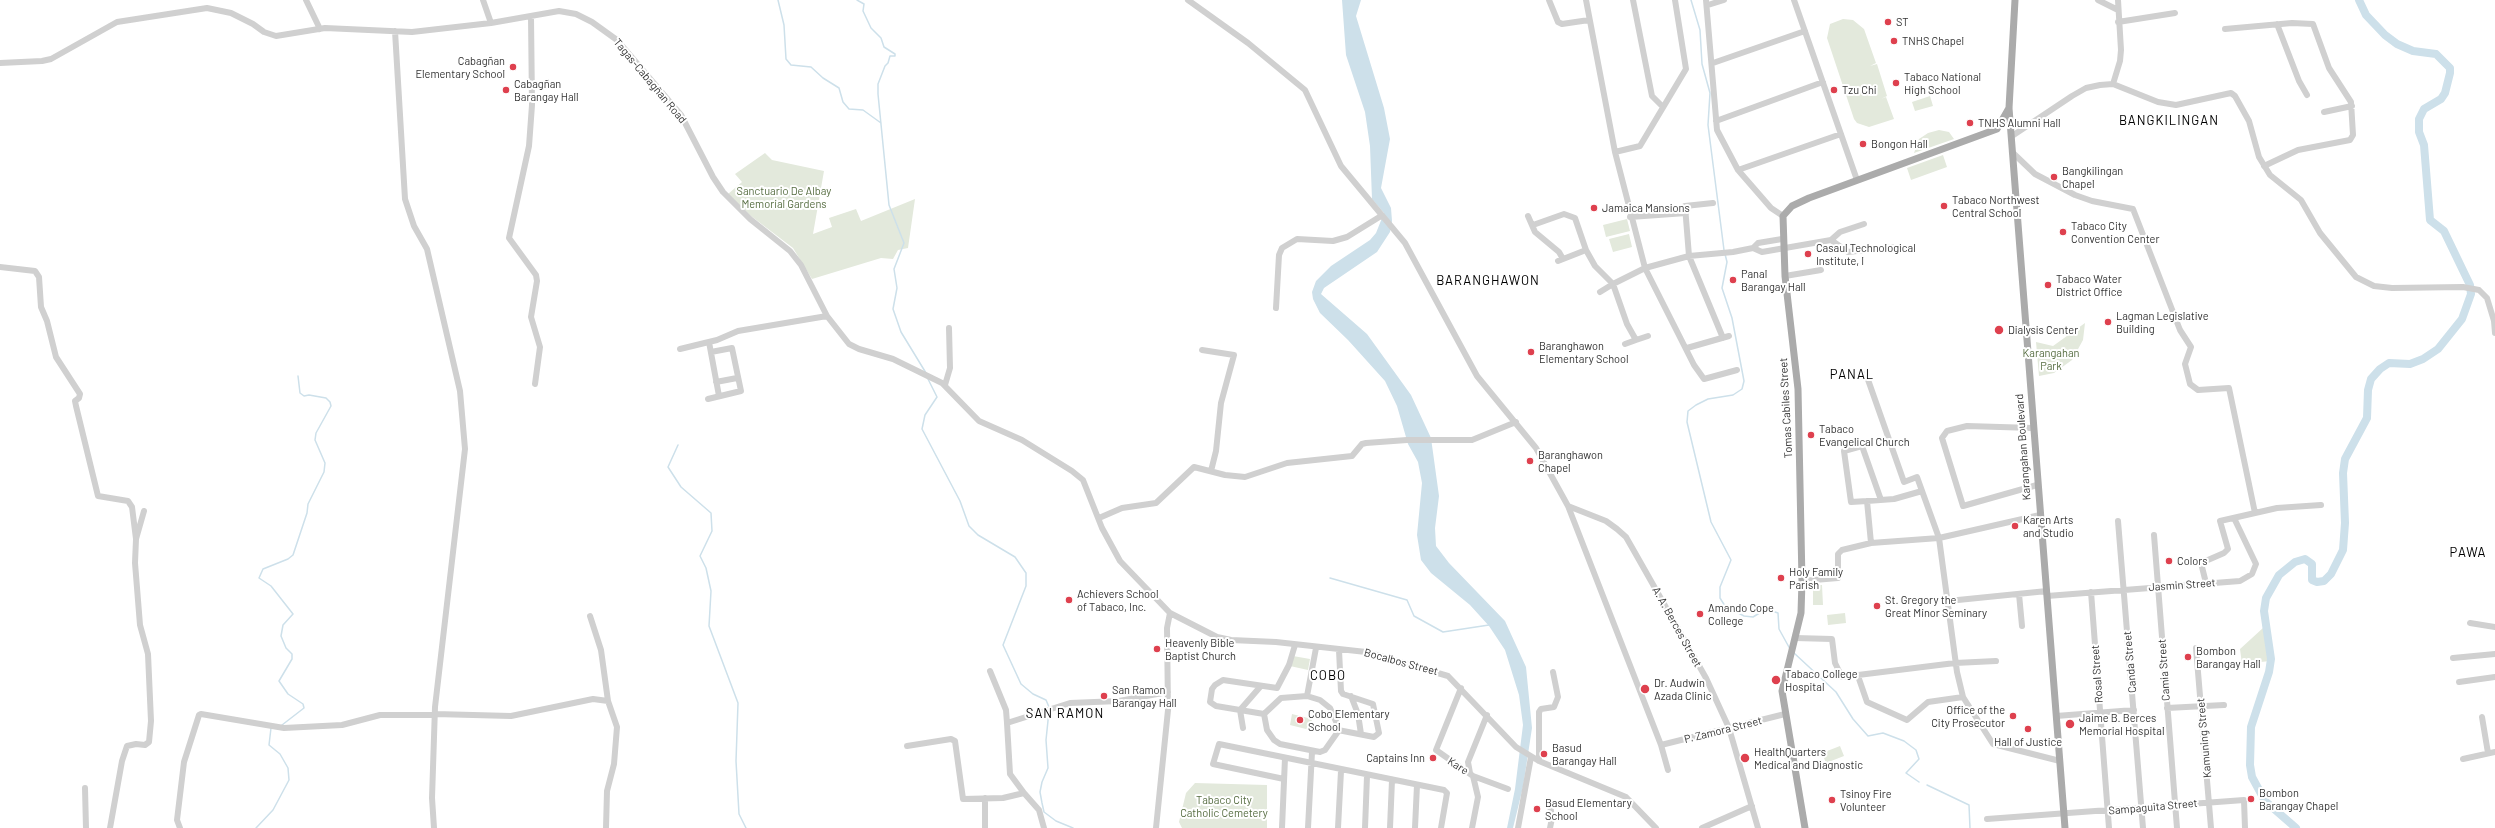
<!DOCTYPE html>
<meta charset="utf-8">
<style>
body{margin:0}
canvas{display:block;background:#fff}
</style>
<canvas width="2495" height="828"></canvas>
<script>
const ctx = document.querySelector('canvas').getContext('2d');
ctx.lineJoin = 'round';
function fillPath(path, color) { ctx.fillStyle = color; ctx.fill(path, 'evenodd'); }
const toPath = rows => new Path2D(rows.map(r => 'M' + r).join(''));
function strokePath(path, color, width, dash) { ctx.strokeStyle = color; ctx.lineWidth = width; ctx.lineCap = dash ? 'butt' : 'round'; ctx.setLineDash(dash || []); ctx.stroke(path); }
function label(font, color, halo, rows, align = 'center') {
  ctx.font = font + ' Barlow,sans-serif'; ctx.lineWidth = 4; ctx.setLineDash([]); ctx.textBaseline = 'middle'; ctx.strokeStyle = halo; ctx.fillStyle = color; for (const [text, x, y, turn = 0] of rows) {
    ctx.save(); ctx.translate(x, y); ctx.rotate((+turn || 0) * Math.PI / 180); ctx.textAlign = isNaN(turn) ? turn : align; if (halo) ctx.strokeText(text, 0, 0); ctx.fillText(text, 0, 0); ctx.restore();
  }
}
const green = toPath([
 [1843,19,1853,20,1864,29,1876,63,1870,66,1877,64,1887,96,1881,99,1886,97,1894,119,1869,127,1857,123,1854,119,1827,38,1830,24],
 [1930,96,1933,106,1915,111,1912,102],
 [1939,130,1949,132,1954,139,1914,153,1919,139,1928,133],
 [765,153,772,160,824,171,813,234,832,227,829,218,856,209,861,221,915,199,908,248,898,250,893,259,881,258,812,279,793,248,751,216,728,194,742,182,735,174],
 [1943,155,1947,167,1911,180,1907,168],
 [1627,219,1630,231,1606,237,1603,225],
 [1629,234,1632,247,1613,252,1609,239],
 [2085,323,2083,340,2072,360,2054,373,2039,376,2036,342,2053,346],
 [1813,585,1822,585,1823,605,1813,605],
 [1845,613,1846,623,1828,625,1827,615],
 [2263,628,2268,638,2270,661,2242,664,2240,649],
 [1293,656,1310,659,1308,670,1290,666],
 [1292,714,1312,719,1310,730,1290,725],
 [1840,746,1844,756,1826,763,1822,753],
 [1195,783,1267,785,1267,828,1182,828,1179,822,1186,793]
]);
const water = toPath([
 [1342,0,1361,0,1356,16,1384,108,1390,139,1381,188,1391,208,1392,221,1390,232,1377,252,1324,288,1321,294,1367,334,1411,395,1431,438,1439,496,1435,528,1436,546,1449,563,1505,621,1526,667,1532,728,1523,787,1513,828,1507,828,1515,789,1523,725,1519,695,1505,650,1489,626,1470,605,1431,573,1421,560,1417,535,1422,483,1418,462,1408,444,1397,406,1385,381,1348,340,1320,313,1313,299,1312,292,1316,281,1331,266,1370,240,1376,233,1384,213,1372,199,1370,146,1365,112,1346,55]
]);
const stream = toPath([
 [778,0,784,25,786,59,791,65,811,67,823,78,839,88,843,102,849,109,863,110,881,123],
 [857,0,864,4,863,11,871,28,881,38,884,47,895,54,895,56,890,56,888,63,885,66,878,84,878,94,889,205,904,243,894,269,897,288,893,309,901,332,926,373],
 [1691,0,1700,30,1702,64,1710,93,1708,125,1724,250],
 [1725,254,1727,262,1722,288,1732,318,1744,381,1742,389,1733,395,1708,399,1696,405,1688,411,1687,422,1711,522,1731,560,1720,587,1720,598,1725,606,1744,616,1753,617,1766,609,1778,613,1779,629,1790,649],
 [928,379,937,397,925,415,922,429,960,501,969,526,978,535,1015,557,1026,573,1026,586,1003,645,1021,684,1033,694,1046,700,1049,707],
 [678,445,668,467,681,487,711,513,712,531,700,556,706,568,711,591,709,626,738,703,736,761,739,814,746,828],
 [1330,578,1407,600,1414,616,1443,632,1489,625],
 [1794,653,1836,692,1853,719,1868,736,1883,733,1904,741,1916,750,1919,759,1906,773,1919,782],
 [1049,711,1046,740,1048,768,1042,782,1040,792,1042,803,1044,812,1056,821,1073,828],
 [282,725,304,708,303,704,288,694,279,681,292,659,292,654,286,648,281,636,283,625,293,614,271,586,259,578,263,569,288,559,293,555,307,513,308,504,324,472,325,463,315,440,316,433,331,406,330,402,326,398,309,395,304,396,300,393,298,376],
 [1927,785,1969,805,1970,828],
 [256,828,273,810,289,780,288,768,280,754,269,745,271,728]
]);
const river = toPath([
 [2296,828,2265,801,2252,777,2250,765,2251,727,2269,672,2271,659,2264,611,2266,598,2279,575,2295,562,2305,559,2312,564,2312,580,2317,582,2324,581,2331,574,2343,550,2345,523,2343,473,2345,459,2367,418,2368,390,2371,379,2380,369,2389,363,2410,364,2423,359,2438,349,2462,319,2471,294,2470,285,2444,231,2430,220,2424,145,2419,132,2419,119,2424,109,2441,99,2445,93,2450,73,2450,68,2436,54,2413,51,2397,44,2385,35,2366,15,2359,0]
]);
const minor = toPath([
 [306,0,320,29],
 [483,0,491,23],
 [1188,0,1248,43,1305,90,1341,166,1405,243,1477,376,1536,448,1568,506,1661,745,1668,770],
 [1549,0,1558,22,1562,24,1589,20],
 [1586,0,1615,152,1645,268,1694,365,1704,379,1737,370],
 [1633,0,1652,96,1663,107],
 [1706,0,1717,130,1738,170,1771,208,1783,216],
 [1794,0,1857,180],
 [2098,0,2118,10],
 [1708,5,1724,0],
 [531,17,532,105,529,146,509,238,536,275,537,281,531,317,540,347,535,384],
 [2118,22,2175,13],
 [2277,24,2299,81,2307,95],
 [2225,29,2292,23,2313,24,2329,68,2351,102,2353,135,2350,140,2298,150,2264,166],
 [395,31,405,199,414,226,427,249,460,391,465,449,435,707,432,798,434,828],
 [0,63,42,61,51,59,117,22,207,8,231,13,253,24,264,32,276,36,325,28,412,32,491,23,559,11,576,14,592,22,617,40,681,115,713,177,723,192,750,219,790,251,801,265,827,316,849,344,859,349,893,359,942,383,979,421,1022,440,1072,471,1083,480,1102,528,1120,561,1170,613,1217,637,1231,640,1276,642,1366,652,1448,676,1516,747,1539,761,1626,797,1656,828],
 [1713,63,1805,31],
 [2113,84,2120,61,2121,50,2118,0],
 [2324,112,2352,106],
 [1716,121,1823,82],
 [2012,136,2072,96,2086,88,2100,85,2113,84,2158,102,2176,105,2231,93,2235,96,2249,121,2259,157,2270,175,2301,200,2320,233,2356,277,2374,286,2392,288,2463,287,2479,290,2487,298,2494,321,2495,333],
 [1615,152,1640,146,1686,69,1675,0],
 [2012,152,2035,174,2075,195,2092,201,2133,209,2180,330,2191,347,2185,364,2190,384,2198,390,2229,388,2255,513],
 [1738,170,1841,134],
 [1713,203,1685,206,1689,256,1723,338],
 [1528,216,1535,232,1559,252,1563,259],
 [1630,217,1686,213],
 [1533,225,1564,214,1575,218,1586,250],
 [1831,240,1848,252,1892,247],
 [1753,248,1762,252,1831,240,1840,232,1864,224],
 [1558,261,1586,250,1595,266,1613,284,1600,292],
 [0,267,35,271,39,277,41,307,47,321,56,357,80,394,79,398,75,401,76,406,98,496,128,501,132,507,136,539],
 [1785,276,1821,270],
 [1276,308,1279,255,1282,248,1297,239,1333,241,1347,237,1381,216],
 [1636,340,1648,336],
 [709,342,719,396],
 [1625,344,1636,340,1627,324,1613,284,1645,268,1689,256,1733,252,1753,248,1758,243,1782,239],
 [1687,348,1729,336],
 [680,349,717,340,738,331,827,316],
 [1202,350,1234,355,1221,403,1216,451,1211,471],
 [1866,374,1904,482,1917,477,1939,538,1957,672,1963,697,1993,744,2060,761],
 [716,382,737,378],
 [945,385,950,368,949,328],
 [708,399,741,391,732,348,711,352],
 [2033,428,1967,426,1947,431,1942,438,1963,506,2037,485],
 [1867,501,1851,502,1844,451,1862,446,1881,500],
 [1568,506,1606,521,1617,529,1626,537,1634,551,1706,678,1729,728,1758,828],
 [1099,518,1122,508,1156,503,1194,467,1225,475,1245,477,1287,463,1352,456,1362,444,1366,443,1407,440,1472,440,1516,422],
 [2118,521,2143,828],
 [2154,535,2177,828],
 [1871,543,1867,501,1894,499,1922,491],
 [1802,581,1838,578,1838,554,1842,550,1871,543,1939,538,2040,515],
 [2206,583,2201,563,2224,553,2228,549,2220,521,2277,508,2321,505],
 [2091,592,2109,828],
 [2019,594,2022,626],
 [2047,596,2240,581,2252,574,2256,564,2234,518],
 [1948,601,2047,591],
 [590,616,601,650,608,701,617,727,614,764,607,791,606,828],
 [2470,623,2495,627],
 [1795,638,1832,639,1835,663,1842,677,1955,663,1996,661],
 [2196,648,2211,828],
 [2453,658,2495,654],
 [990,671,1006,710,1007,723],
 [1858,676,1867,702,1907,720,1928,702,1963,697],
 [2459,682,2495,677],
 [1461,688,1436,750,1473,776,1478,797,1472,828],
 [1307,696,1316,648],
 [1351,696,1358,714,1361,734],
 [2167,708,2224,705],
 [435,714,511,716,593,699,608,701],
 [1264,714,1267,730,1274,740,1280,744,1320,752,1325,750,1337,733,1338,726,1330,708,1320,700,1307,696,1281,698,1264,714,1216,706,1210,702,1212,689,1215,685,1223,680,1277,688,1289,665,1295,645],
 [2056,716,2134,710],
 [2482,717,2488,753],
 [1243,728,1240,710,1260,687],
 [1338,730,1374,737,1379,733,1373,704,1343,694,1341,691,1339,650],
 [1661,745,1785,714],
 [907,746,951,739,955,741,963,799,1003,798,1024,793,1039,810,1044,828],
 [2463,759,2495,752],
 [1539,761,1539,712,1541,709,1554,707,1558,697,1553,672],
 [1470,773,1468,762,1487,715],
 [1473,776,1508,789],
 [1284,779,1213,764,1219,744,1444,790,1447,793,1441,828],
 [85,788,86,828],
 [1024,793,1010,774,1007,723,1070,703,1119,701,1168,692],
 [985,798,985,828],
 [1550,805,1552,818,1550,828],
 [1987,819,2244,800,2245,828],
 [110,828,122,761,127,746,136,744,145,745,149,742,151,721,148,654,140,625,135,563,136,539,144,511],
 [180,828,177,820,184,762,199,715,201,714,284,728,342,725,380,715,435,715],
 [1156,828,1168,710,1167,628,1170,613],
 [1282,828,1285,758],
 [1308,828,1312,752],
 [1338,828,1341,771],
 [1365,828,1367,776],
 [1390,828,1392,780],
 [1415,828,1417,785],
 [1518,828,1531,757],
 [1702,828,1752,806]
]);
const major = toPath([
 [2015,0,2009,108,2065,828],
 [1805,828,1782,691,1801,613,1802,581,1798,389,1785,276,1783,216,1792,206,1809,198,1997,129,2009,108]
]);
const markers = [
 [1888,22,4,"#de404e"],
 [1894,41,4,"#de404e"],
 [513,67,4,"#de404e"],
 [1896,83,4,"#de404e"],
 [506,90,4,"#de404e"],
 [1834,90,4,"#de404e"],
 [1970,123,4,"#de404e"],
 [1863,144,4,"#de404e"],
 [2054,177,4,"#de404e"],
 [1944,206,4,"#de404e"],
 [1594,208,4,"#de404e"],
 [2063,232,4,"#de404e"],
 [1808,254,4,"#de404e"],
 [1733,280,4,"#de404e"],
 [2048,285,4,"#de404e"],
 [2108,322,4,"#de404e"],
 [1999,330,5,"#de404e"],
 [1531,352,4,"#de404e"],
 [1811,435,4,"#de404e"],
 [1530,461,4,"#de404e"],
 [2015,526,4,"#de404e"],
 [2169,561,4,"#de404e"],
 [1781,578,4,"#de404e"],
 [1069,600,4,"#de404e"],
 [1877,606,4,"#de404e"],
 [1700,614,4,"#de404e"],
 [1157,649,4,"#de404e"],
 [2188,657,4,"#de404e"],
 [1776,680,5,"#de404e"],
 [1645,689,5,"#de404e"],
 [1104,696,4,"#de404e"],
 [2013,716,4,"#de404e"],
 [1300,720,4,"#de404e"],
 [2070,724,5,"#de404e"],
 [2028,729,4,"#de404e"],
 [1544,754,4,"#de404e"],
 [1433,758,4,"#de404e"],
 [1745,758,5,"#de404e"],
 [2251,799,4,"#de404e"],
 [1832,800,4,"#de404e"],
 [1537,809,4,"#de404e"]
];
const poiNames = [
 ["ST",1896,22],
 ["TNHS Chapel",1902,41],
 ["Cabagñan",505,61,"right"],
 ["Elementary School",505,74,"right"],
 ["Tabaco National",1904,77],
 ["High School",1904,90],
 ["Cabagñan",514,84],
 ["Barangay Hall",514,97],
 ["Tzu Chi",1842,90],
 ["TNHS Alumni Hall",1978,123],
 ["Bongon Hall",1871,144],
 ["Bangkilingan",2062,171],
 ["Chapel",2062,184],
 ["Tabaco Northwest",1952,200],
 ["Central School",1952,213],
 ["Jamaica Mansions",1602,208],
 ["Tabaco City",2071,226],
 ["Convention Center",2071,239],
 ["Casaul Technological",1816,248],
 ["Institute, I",1816,261],
 ["Panal",1741,274],
 ["Barangay Hall",1741,287],
 ["Tabaco Water",2056,279],
 ["District Office",2056,292],
 ["Lagman Legislative",2116,316],
 ["Building",2116,329],
 ["Dialysis Center",2008,330],
 ["Baranghawon",1539,346],
 ["Elementary School",1539,359],
 ["Tabaco",1819,429],
 ["Evangelical Church",1819,442],
 ["Baranghawon",1538,455],
 ["Chapel",1538,468],
 ["Karen Arts",2023,520],
 ["and Studio",2023,533],
 ["Colors",2177,561],
 ["Holy Family",1789,572],
 ["Parish",1789,585],
 ["Achievers School",1077,594],
 ["of Tabaco, Inc.",1077,607],
 ["St. Gregory the",1885,600],
 ["Great Minor Seminary",1885,613],
 ["Amando Cope",1708,608],
 ["College",1708,621],
 ["Heavenly Bible",1165,643],
 ["Baptist Church",1165,656],
 ["Bombon",2196,651],
 ["Barangay Hall",2196,664],
 ["Tabaco College",1785,674],
 ["Hospital",1785,687],
 ["Dr. Audwin",1654,683],
 ["Azada Clinic",1654,696],
 ["San Ramon",1112,690],
 ["Barangay Hall",1112,703],
 ["Office of the",2005,710,"right"],
 ["City Prosecutor",2005,723,"right"],
 ["Cobo Elementary",1308,714],
 ["School",1308,727],
 ["Jaime B. Berces",2079,718],
 ["Memorial Hospital",2079,731],
 ["Hall of Justice",2028,742,"center"],
 ["Basud",1552,748],
 ["Barangay Hall",1552,761],
 ["HealthQuarters",1754,752],
 ["Medical and Diagnostic",1754,765],
 ["Captains Inn",1425,758,"right"],
 ["Bombon",2259,793],
 ["Barangay Chapel",2259,806],
 ["Tsinoy Fire",1840,794],
 ["Volunteer",1840,807],
 ["Basud Elementary",1545,803],
 ["School",1545,816]
];
const streetNames = [
 ["Tagas-Cabagñan Road",650,81,50],
 ["Tomas Cabiles Street",1786,408,-93],
 ["Karangahan Boulevard",2023,447,-94],
 ["Jasmin Street",2182,585,-4],
 ["A. A. Berces Street",1677,627,61],
 ["Bocalbos Street",1401,662,15],
 ["Canda Street",2130,662,-95],
 ["Camia Street",2164,670,-94],
 ["Rosal Street",2097,674,-94],
 ["P. Zamora Street",1723,730,-14],
 ["Kamuning Street",2204,738,-95],
 ["Kare",1458,766,32],
 ["Sampaguita Street",2153,807,-5]
];
const parkNames = [
 ["Sanctuario De Albay",784,191],
 ["Memorial Gardens",784,204],
 ["Karangahan",2051,353],
 ["Park",2051,366],
 ["Tabaco City",1224,800],
 ["Catholic Cemetery",1224,813]
];
const quarterNames = [
 ["BANGKILINGAN",2169,121],
 ["BARANGHAWON",1488,281],
 ["PANAL",1852,375],
 ["PAWA",2468,553],
 ["COBO",1328,676],
 ["SAN RAMON",1065,714]
];
fillPath(green, '#e3e9dc');
fillPath(water, '#cde0ea');
strokePath(stream, '#cde0ea', 1.5);
strokePath(river, '#cde0ea', 8);
strokePath(minor, '#d0d0d0', 6);
strokePath(major, '#ababab', 7);
for (const [x, y, r, color] of markers) { const dot = new Path2D(); dot.arc(x, y, r, 0, 2 * Math.PI); ctx.fillStyle = color; ctx.fill(dot); strokePath(dot, '#fff', 1.5); }
label('11px', '#333', '#fff', poiNames, 'left');
label('11px', '#333', '#fff', streetNames);
label('11px', '#566d41', '#fff', parkNames);
ctx.letterSpacing = '1px';
label('13px', '#000', '#fff', quarterNames);
ctx.letterSpacing = '0px';
</script>
